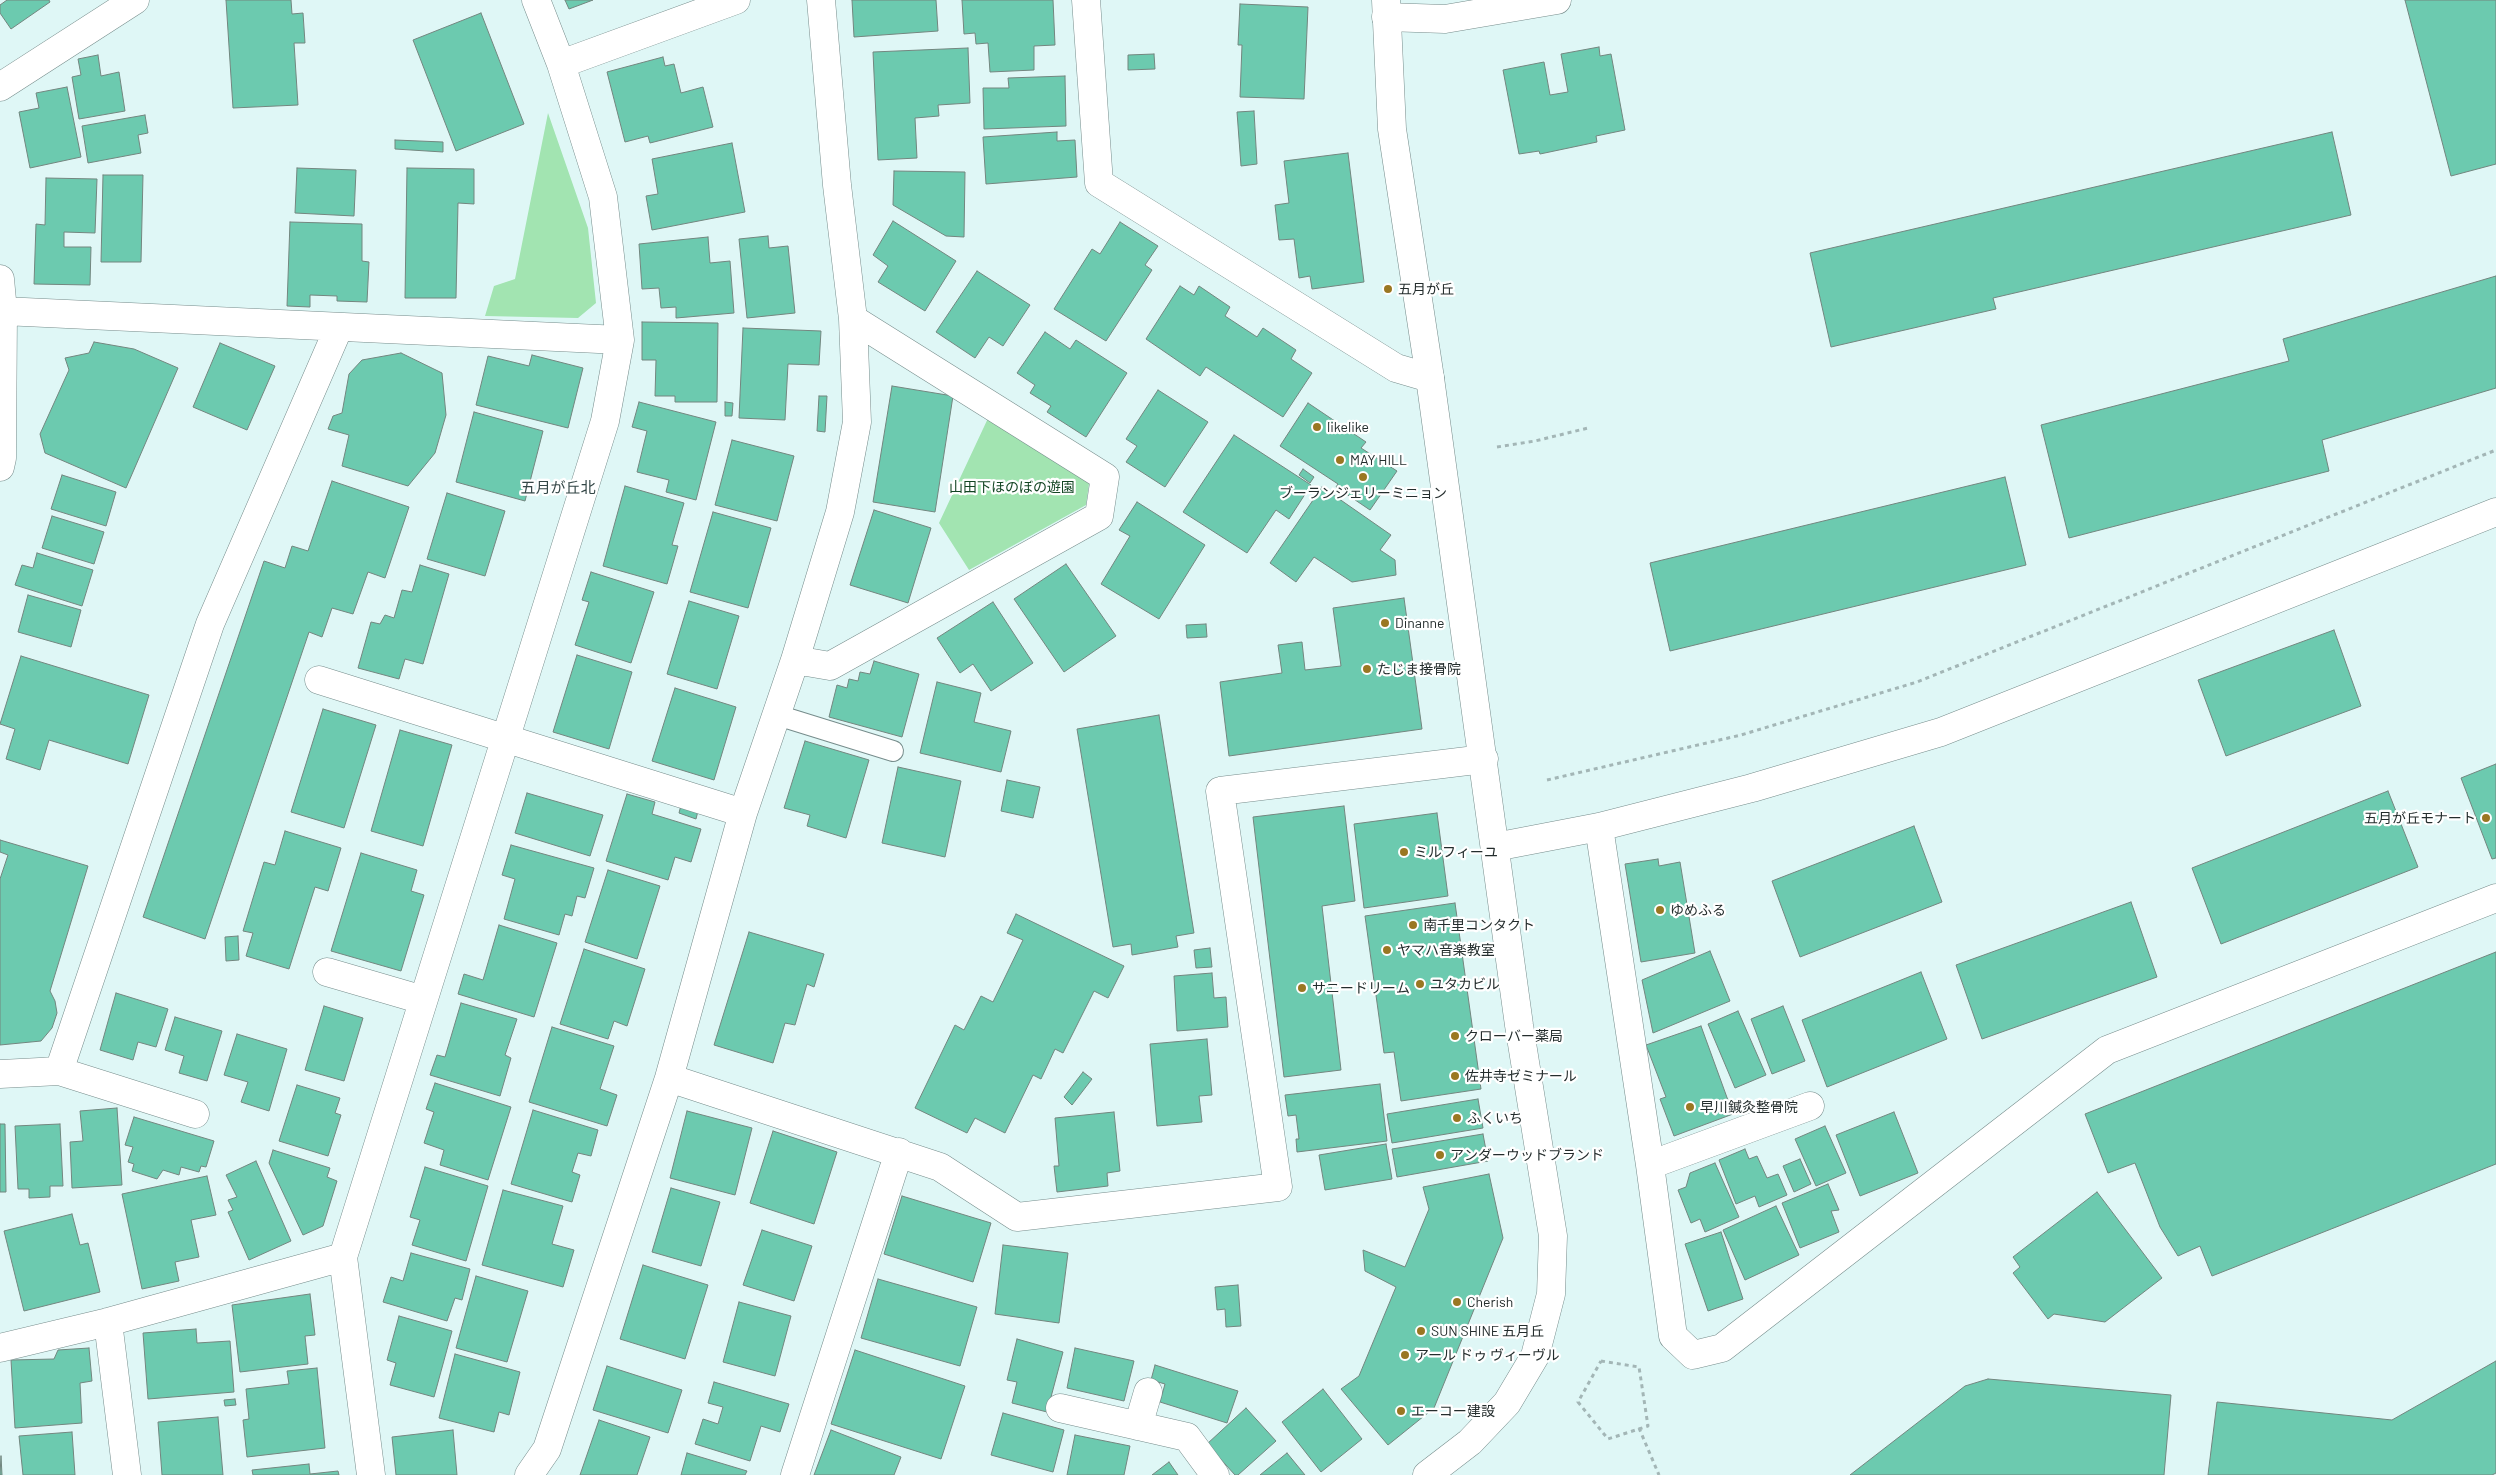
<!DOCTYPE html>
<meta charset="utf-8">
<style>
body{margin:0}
canvas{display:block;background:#dff7f6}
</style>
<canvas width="2496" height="1475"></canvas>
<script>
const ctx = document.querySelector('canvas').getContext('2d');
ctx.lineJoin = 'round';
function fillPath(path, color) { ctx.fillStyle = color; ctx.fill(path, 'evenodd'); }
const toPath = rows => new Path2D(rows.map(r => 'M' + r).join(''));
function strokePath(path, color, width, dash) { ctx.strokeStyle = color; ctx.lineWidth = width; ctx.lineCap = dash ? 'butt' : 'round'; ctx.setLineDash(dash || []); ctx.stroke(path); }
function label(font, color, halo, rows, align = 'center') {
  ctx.font = font + ' Barlow,"Noto Sans JP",sans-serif'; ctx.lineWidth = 4.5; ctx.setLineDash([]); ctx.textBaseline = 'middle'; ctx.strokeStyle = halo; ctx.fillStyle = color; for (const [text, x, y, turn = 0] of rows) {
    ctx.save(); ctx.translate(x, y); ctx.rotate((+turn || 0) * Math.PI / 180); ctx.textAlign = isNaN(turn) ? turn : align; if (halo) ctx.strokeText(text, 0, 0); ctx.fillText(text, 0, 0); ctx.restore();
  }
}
const green = toPath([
 [548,113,588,228,596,303,578,318,485,316,494,286,515,279],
 [990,414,1090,477,1086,505,969,570,939,523]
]);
const building = toPath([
 [7,0,49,0,50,2,11,29,0,13,0,5,7,0],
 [226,0,291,0,292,14,303,13,305,43,294,43,298,105,233,108,226,0],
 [565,0,593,0,569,9,565,0],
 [852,0,936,0,938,31,854,37,852,0],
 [962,0,1053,0,1055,45,1034,46,1034,70,990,72,988,43,976,44,975,33,964,34,962,0],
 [2405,0,2496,0,2496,164,2451,176,2405,0],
 [1240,4,1308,7,1304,99,1240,97,1242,45,1238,45,1240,4],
 [481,13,524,124,456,151,413,40,481,13],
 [1599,47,1600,56,1611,54,1625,130,1596,136,1597,142,1540,154,1539,151,1519,154,1503,70,1544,62,1550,95,1568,92,1561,54,1599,47],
 [968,48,970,103,938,105,939,116,915,118,917,158,878,160,873,52,968,48],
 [1154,54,1155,69,1128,70,1128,55,1154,54],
 [98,55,101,76,119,72,125,111,79,119,72,77,81,75,78,59,98,55],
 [663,57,665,66,674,64,681,93,703,87,713,127,650,143,648,136,625,142,607,72,663,57],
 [1065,76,1066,126,984,129,983,88,1009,88,1008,78,1065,76],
 [67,87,81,157,30,168,19,112,39,108,36,93,67,87],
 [1254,111,1257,164,1241,166,1237,112,1254,111],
 [145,115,148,133,138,135,141,153,88,163,82,126,145,115],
 [1057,132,1057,141,1075,140,1077,177,986,184,983,137,1057,132],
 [2332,132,2351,215,1993,298,1996,309,1831,347,1810,253,2332,132],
 [395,140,443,142,443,152,395,149,395,140],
 [732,143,745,212,652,230,646,196,658,194,652,159,732,143],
 [1348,153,1364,282,1312,289,1310,276,1299,278,1294,239,1279,240,1275,205,1289,203,1284,161,1348,153],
 [297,168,356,170,354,216,295,213,297,168],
 [407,168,474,169,474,204,458,203,456,298,405,298,407,168],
 [894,171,965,172,964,237,946,236,893,205,894,171],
 [103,175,143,175,141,262,101,262,103,175],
 [46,178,97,179,95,233,64,232,64,247,91,247,90,285,34,284,36,224,45,225,46,178],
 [893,221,956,261,925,311,878,282,888,266,873,255,893,221],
 [290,222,362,224,362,261,369,262,367,302,337,301,337,296,310,295,310,307,287,306,290,222],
 [1120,222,1158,246,1145,265,1152,270,1106,341,1054,309,1092,249,1100,254,1120,222],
 [768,236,769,248,788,246,795,313,747,318,739,239,768,236],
 [708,237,710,263,730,261,734,313,676,318,676,307,661,308,659,288,642,289,639,244,708,237],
 [977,271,1030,305,1003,346,989,337,975,358,936,332,977,271],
 [2496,276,2496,388,2322,440,2329,471,2069,538,2041,425,2289,361,2283,339,2496,276],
 [1180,286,1194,295,1199,286,1230,307,1225,316,1257,337,1263,328,1296,350,1291,359,1312,373,1283,417,1206,367,1200,376,1146,339,1180,286],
 [642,322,718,323,717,402,675,402,675,396,655,396,656,360,642,360,642,322],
 [743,328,821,331,819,365,788,364,785,420,739,418,743,328],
 [1045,332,1070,349,1076,340,1127,373,1086,437,1047,412,1051,406,1030,393,1035,385,1017,373,1045,332],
 [94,342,134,349,178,368,126,488,45,453,40,434,69,370,65,358,89,353,94,342],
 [220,343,275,366,247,430,193,407,220,343],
 [401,353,442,373,446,415,435,453,408,486,342,466,349,435,328,429,333,416,342,413,349,374,362,360,401,353],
 [532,355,583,368,568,428,476,405,488,356,529,366,532,355],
 [892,386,953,396,935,512,873,502,892,386],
 [1158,390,1208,422,1165,487,1126,462,1137,446,1126,439,1158,390],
 [819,396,827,396,825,432,817,431,819,396],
 [639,402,716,422,696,500,666,492,669,480,637,472,647,431,632,427,639,402],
 [725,402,733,403,732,416,725,416,725,402],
 [1308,403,1366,442,1361,448,1397,471,1370,510,1336,487,1338,484,1280,446,1308,403],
 [474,412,543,431,525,501,456,482,474,412],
 [1234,435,1311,485,1289,519,1276,510,1247,553,1183,512,1234,435],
 [732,440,794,456,777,521,715,505,732,440],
 [1303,469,1314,477,1310,483,1299,475,1303,469],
 [62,475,116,492,106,526,51,509,62,475],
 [2005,477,2026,565,1670,651,1650,563,2005,477],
 [332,481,409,507,385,578,368,572,353,614,332,608,322,637,309,632,205,939,143,917,264,561,285,568,292,546,308,551,332,481],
 [625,486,684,503,672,545,678,546,667,584,603,566,625,486],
 [1322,487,1391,535,1380,550,1395,560,1396,575,1352,582,1314,557,1296,582,1270,563,1322,487],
 [447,493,505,511,485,576,427,559,447,493],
 [1137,502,1205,545,1159,619,1101,584,1130,536,1119,530,1137,502],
 [874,510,931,528,908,603,850,585,874,510],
 [713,512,771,528,748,608,690,592,713,512],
 [52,516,104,532,94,564,42,548,52,516],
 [37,553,93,570,82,606,15,585,22,565,33,568,37,553],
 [1066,564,1116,636,1064,672,1014,599,1066,564],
 [420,565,449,574,423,664,405,659,399,679,358,668,371,622,380,624,385,615,394,618,402,590,412,592,420,565],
 [591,572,654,592,631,663,575,645,589,602,582,600,591,572],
 [28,595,81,610,71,647,18,632,28,595],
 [1404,598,1422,729,1229,756,1220,682,1282,673,1278,645,1302,642,1305,670,1341,666,1333,608,1404,598],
 [689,601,739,616,717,689,667,674,689,601],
 [993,602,1033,663,991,691,973,664,960,673,937,638,993,602],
 [1206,624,1207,637,1187,638,1186,625,1206,624],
 [2334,630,2361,706,2226,756,2198,680,2334,630],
 [577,655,632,672,609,749,553,732,577,655],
 [21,656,149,695,128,764,49,740,40,770,6,759,15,729,0,724,21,656],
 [874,661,919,674,902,737,829,717,837,685,847,688,849,679,858,681,860,672,870,674,874,661],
 [937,682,981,693,974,722,1011,731,1001,772,920,753,937,682],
 [675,688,736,707,714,780,652,761,675,688],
 [323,709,376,725,344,828,291,812,323,709],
 [1159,715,1194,933,1176,936,1178,947,1132,955,1131,944,1113,947,1077,729,1159,715],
 [400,730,452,745,423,846,371,831,400,730],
 [805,741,869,760,846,838,807,826,810,815,784,808,805,741],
 [2496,764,2496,858,2492,859,2461,778,2496,764],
 [898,767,961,781,945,857,882,843,898,767],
 [1007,780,1040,787,1033,818,1001,811,1007,780],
 [2388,791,2418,867,2221,944,2192,868,2388,791],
 [527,793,603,815,590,856,515,833,527,793],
 [627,794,655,802,652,814,701,829,691,862,675,857,668,880,606,861,627,794],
 [681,805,698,811,696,819,679,813,681,805],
 [1344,806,1355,901,1322,906,1341,1070,1284,1077,1253,817,1344,806],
 [1437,813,1448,896,1364,908,1354,824,1437,813],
 [1914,826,1942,902,1800,957,1772,881,1914,826],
 [285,831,341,848,328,891,315,887,289,969,246,956,253,933,243,931,264,862,275,865,285,831],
 [0,840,88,866,50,991,55,1001,57,1013,52,1028,41,1041,0,1045,0,879,8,855,0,852,0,840],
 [511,845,594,868,585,898,577,896,572,916,565,914,559,935,504,919,515,879,502,875,511,845],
 [361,853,417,870,411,891,424,895,401,971,331,951,361,853],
 [1658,859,1659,866,1680,862,1695,953,1641,962,1625,864,1658,859],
 [608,870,660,886,637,959,585,942,608,870],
 [2131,902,2157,977,1982,1039,1956,965,2131,902],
 [1455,903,1481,1089,1401,1101,1394,1052,1384,1053,1365,916,1455,903],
 [1016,914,1124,966,1108,998,1094,991,1063,1053,1055,1049,1041,1079,1033,1075,1005,1133,975,1118,967,1133,915,1108,955,1025,964,1030,981,996,993,1002,1023,940,1007,933,1016,914],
 [499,925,557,943,534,1017,458,994,464,974,483,980,499,925],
 [749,932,824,954,814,987,807,984,795,1025,785,1023,773,1063,714,1045,749,932],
 [238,936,239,960,226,961,225,937,238,936],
 [1210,948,1212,967,1196,968,1194,950,1210,948],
 [584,949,645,969,627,1026,614,1021,608,1039,560,1024,584,949],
 [1710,951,1730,1001,1653,1033,1642,980,1710,951],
 [2496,952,2496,1164,2212,1276,2200,1246,2178,1256,2160,1227,2135,1163,2108,1173,2085,1114,2496,952],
 [1921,972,1947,1039,1827,1087,1802,1020,1921,972],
 [1212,973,1214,998,1226,997,1228,1027,1177,1031,1174,976,1212,973],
 [116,993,168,1009,156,1047,138,1042,133,1060,100,1050,116,993],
 [461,1003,517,1019,505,1055,511,1058,500,1096,430,1075,437,1055,445,1057,461,1003],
 [324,1006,363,1018,344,1081,305,1070,324,1006],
 [1783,1006,1805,1061,1772,1074,1751,1019,1783,1006],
 [1738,1011,1766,1075,1735,1088,1708,1024,1738,1011],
 [175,1017,222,1031,207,1081,179,1073,184,1056,165,1050,175,1017],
 [1701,1026,1733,1114,1674,1136,1660,1099,1666,1097,1646,1045,1701,1026],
 [552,1027,614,1046,600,1089,617,1095,607,1126,529,1102,552,1027],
 [237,1034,287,1049,269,1111,241,1102,248,1082,224,1075,237,1034],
 [1207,1039,1212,1095,1199,1096,1202,1122,1157,1126,1150,1044,1207,1039],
 [1083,1072,1092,1079,1072,1105,1064,1097,1083,1072],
 [435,1083,511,1107,488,1180,440,1165,444,1150,424,1143,434,1112,426,1109,435,1083],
 [1380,1084,1387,1141,1297,1152,1296,1139,1299,1139,1296,1115,1288,1116,1285,1095,1380,1084],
 [297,1085,340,1098,335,1113,341,1115,328,1156,279,1141,297,1085],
 [1478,1099,1483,1128,1392,1143,1387,1114,1478,1099],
 [117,1108,122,1185,72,1188,70,1142,83,1141,80,1111,117,1108],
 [533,1110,598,1130,591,1156,578,1153,572,1172,580,1175,572,1202,511,1184,533,1110],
 [687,1111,752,1128,735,1195,670,1178,687,1111],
 [1114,1112,1120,1171,1107,1173,1108,1186,1057,1192,1054,1166,1059,1166,1055,1118,1114,1112],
 [1894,1112,1918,1173,1860,1196,1836,1135,1894,1112],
 [134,1117,214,1141,206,1167,201,1166,199,1172,181,1167,179,1175,163,1170,157,1179,132,1171,134,1164,128,1162,133,1147,125,1145,134,1117],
 [0,1124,5,1124,6,1192,0,1192,0,1124],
 [60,1124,63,1186,50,1186,50,1197,29,1198,29,1189,18,1189,15,1126,60,1124],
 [1825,1126,1846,1173,1816,1186,1795,1139,1825,1126],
 [773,1131,837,1152,814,1224,750,1203,773,1131],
 [1483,1134,1488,1161,1397,1177,1392,1149,1483,1134],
 [1386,1144,1392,1179,1325,1190,1319,1155,1386,1144],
 [1745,1149,1749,1159,1757,1156,1767,1178,1778,1174,1787,1195,1759,1207,1755,1196,1736,1204,1719,1160,1745,1149],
 [273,1150,330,1168,327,1177,337,1181,323,1226,303,1235,269,1163,273,1150],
 [1800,1159,1811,1184,1794,1192,1783,1166,1800,1159],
 [256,1161,291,1241,249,1260,228,1212,233,1210,228,1200,237,1197,226,1175,256,1161],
 [1715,1163,1739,1217,1705,1232,1700,1219,1691,1223,1678,1190,1686,1187,1690,1173,1715,1163],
 [425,1167,488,1186,466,1261,412,1245,420,1220,410,1217,425,1167],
 [1489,1174,1503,1238,1434,1408,1388,1445,1341,1389,1359,1376,1396,1287,1365,1271,1363,1250,1405,1267,1429,1209,1423,1187,1489,1174],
 [207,1176,216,1215,191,1220,199,1257,175,1262,179,1281,142,1289,122,1194,207,1176],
 [1828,1184,1839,1210,1831,1211,1839,1232,1800,1248,1782,1203,1828,1184],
 [671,1188,720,1202,701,1266,652,1252,671,1188],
 [503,1190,563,1206,552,1244,574,1250,563,1287,482,1265,503,1190],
 [2097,1192,2162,1278,2105,1322,2054,1314,2048,1319,2013,1273,2020,1267,2013,1257,2097,1192],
 [902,1196,991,1223,973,1282,884,1254,902,1196],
 [1776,1206,1799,1255,1745,1280,1723,1230,1776,1206],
 [72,1214,80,1245,88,1243,100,1292,24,1311,4,1231,72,1214],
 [762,1230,812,1246,794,1301,743,1285,762,1230],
 [1721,1232,1743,1299,1708,1311,1685,1244,1721,1232],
 [1003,1245,1068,1253,1059,1323,995,1314,1003,1245],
 [411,1253,470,1269,462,1300,455,1298,447,1321,383,1302,391,1277,403,1281,411,1253],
 [643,1265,708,1285,685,1359,620,1339,643,1265],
 [476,1276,528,1291,507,1362,456,1348,476,1276],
 [878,1279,977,1307,960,1366,861,1338,878,1279],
 [1238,1285,1241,1326,1226,1327,1225,1309,1217,1310,1215,1287,1238,1285],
 [310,1294,315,1335,305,1336,308,1364,240,1372,232,1305,310,1294],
 [739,1302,791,1316,775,1376,723,1362,739,1302],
 [399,1316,452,1331,434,1397,390,1385,396,1363,387,1360,399,1316],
 [196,1329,197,1343,230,1341,234,1392,148,1399,143,1333,196,1329],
 [1017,1339,1063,1352,1047,1412,1012,1403,1017,1382,1007,1380,1017,1339],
 [89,1348,92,1381,80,1383,82,1423,15,1428,11,1360,54,1359,58,1350,89,1348],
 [1075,1348,1134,1361,1124,1401,1067,1388,1075,1348],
 [855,1350,965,1386,941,1459,831,1424,855,1350],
 [455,1354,520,1372,509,1415,499,1412,494,1432,439,1418,455,1354],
 [2496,1361,2496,1473,2492,1475,2208,1475,2217,1402,2392,1420,2496,1361],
 [1155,1365,1238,1391,1227,1423,1160,1402,1165,1384,1151,1380,1155,1365],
 [607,1366,682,1390,668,1433,593,1410,607,1366],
 [317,1368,325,1448,247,1457,243,1420,249,1419,246,1389,289,1384,287,1371,317,1368],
 [1988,1379,2171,1395,2164,1475,1850,1475,1965,1386,1988,1379],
 [714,1382,789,1404,780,1432,761,1426,750,1461,695,1444,703,1419,718,1424,723,1407,708,1403,714,1382],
 [1323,1389,1362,1439,1321,1472,1282,1422,1323,1389],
 [235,1399,236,1405,225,1406,224,1400,235,1399],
 [1246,1408,1276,1441,1238,1475,1235,1475,1207,1444,1246,1408],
 [1003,1413,1064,1430,1053,1472,991,1455,1003,1413],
 [218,1417,223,1475,162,1475,158,1422,218,1417],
 [599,1420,650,1437,637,1475,580,1475,599,1420],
 [453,1430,457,1475,396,1475,392,1437,453,1430],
 [831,1430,901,1457,894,1475,814,1475,831,1430],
 [72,1432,75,1475,23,1475,19,1436,72,1432],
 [1075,1435,1130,1446,1124,1475,1067,1475,1075,1435],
 [687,1453,747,1471,745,1475,681,1475,687,1453],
 [1287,1453,1305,1475,1260,1475,1287,1453],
 [1,1456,2,1475,0,1475,1,1456],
 [1169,1462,1178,1475,1152,1475,1169,1462],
 [309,1464,310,1474,338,1471,339,1475,253,1475,252,1470,309,1464]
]);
const path = toPath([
 [1497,447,1535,441,1588,428],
 [1547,780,1741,735,1917,682,2496,450],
 [1601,1361,1639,1367,1648,1426,1608,1439,1578,1402,1601,1361],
 [1639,1428,1659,1475]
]);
const service = toPath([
 [777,715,893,751]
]);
const minor = toPath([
 [1086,0,1099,183,1396,368,1430,378],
 [1386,17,1445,19,1557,0],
 [561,64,736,0],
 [0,87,135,0],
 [0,279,3,311,2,458,0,467],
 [3,311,620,340],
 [795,660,830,666,1099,516,1105,477,853,319],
 [319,680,743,813],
 [1599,827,1650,1165,1673,1336,1693,1355,1722,1348,2107,1050,2496,898],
 [1495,847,1599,827,1752,788,1941,732,2496,512],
 [327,972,423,1000],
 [59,1071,210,624,339,327],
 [0,1074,59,1071,195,1114],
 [669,1078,940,1167,1017,1217,1278,1187,1220,791,1484,759],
 [1650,1165,1810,1106],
 [108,1322,127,1475],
 [0,1348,108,1322,343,1257],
 [1060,1408,1187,1437,1215,1475],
 [1138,1426,1148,1392],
 [371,1475,343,1257,605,421,620,340,603,197,561,64,536,0],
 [529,1475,547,1449,669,1078,743,813,795,660,840,512,857,422,853,319,837,185,821,0],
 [795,1475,899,1152]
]);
const tertiary = toPath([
 [1386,0,1392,129,1430,378,1519,1025,1553,1236,1551,1294,1535,1356,1507,1403,1470,1442,1427,1475]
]);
const markers = [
 [1388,289,5,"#9a7722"],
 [1317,427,5,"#9a7722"],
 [1340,460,5,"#9a7722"],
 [1363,477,5,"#9a7722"],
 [1385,623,5,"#9a7722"],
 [1367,669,5,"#9a7722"],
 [2486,818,5,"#9a7722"],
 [1404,852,5,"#9a7722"],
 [1660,910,5,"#9a7722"],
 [1413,925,5,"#9a7722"],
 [1387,950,5,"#9a7722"],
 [1420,984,5,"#9a7722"],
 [1302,988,5,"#9a7722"],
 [1455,1036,5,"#9a7722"],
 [1455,1076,5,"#9a7722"],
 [1690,1107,5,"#9a7722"],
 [1457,1118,5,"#9a7722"],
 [1440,1155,5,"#9a7722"],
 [1457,1302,5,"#9a7722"],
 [1421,1331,5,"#9a7722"],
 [1405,1355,5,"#9a7722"],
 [1401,1411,5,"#9a7722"]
];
const poiNames = [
 ["五月が丘",1398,289],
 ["likelike",1327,427],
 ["MAY HILL",1350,460],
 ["ブーランジェリーミニョン",1363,493,"center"],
 ["Dinanne",1395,623],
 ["たじま接骨院",1377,669],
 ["五月が丘モナート",2476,818,"right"],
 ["ミルフィーユ",1414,852],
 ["ゆめふる",1670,910],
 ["南千里コンタクト",1423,925],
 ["ヤマハ音楽教室",1397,950],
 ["ユタカビル",1430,984],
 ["サニードリーム",1312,988],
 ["クローバー薬局",1465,1036],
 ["佐井寺ゼミナール",1465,1076],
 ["早川鍼灸整骨院",1700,1107],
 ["ふくいち",1467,1118],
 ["アンダーウッドブランド",1450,1155],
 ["Cherish",1467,1302],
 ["SUN SHINE 五月丘",1431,1331],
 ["アール ドゥ ヴィーヴル",1415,1355],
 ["エーコー建設",1411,1411]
];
const parkNames = [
 ["山田下ほのぼの遊園",1012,487]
];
const neighbourhoodNames = [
 ["五月が丘北",558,488]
];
fillPath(green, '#a2e4b1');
fillPath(building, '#6ccaaf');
strokePath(building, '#73867f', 1);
strokePath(service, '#778d8c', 22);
strokePath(minor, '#778d8c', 29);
strokePath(tertiary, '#778d8c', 29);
strokePath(path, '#a3b6b6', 3, [4, 4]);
strokePath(service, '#fff', 20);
strokePath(minor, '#fff', 28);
strokePath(tertiary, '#fff', 28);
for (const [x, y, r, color] of markers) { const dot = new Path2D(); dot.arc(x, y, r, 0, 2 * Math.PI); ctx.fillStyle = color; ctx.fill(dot); strokePath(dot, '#fff', 2); }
label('14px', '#242d2d', '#fff', poiNames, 'left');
label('14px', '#134523', '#fff', parkNames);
label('15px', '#344747', '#fff', neighbourhoodNames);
</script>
